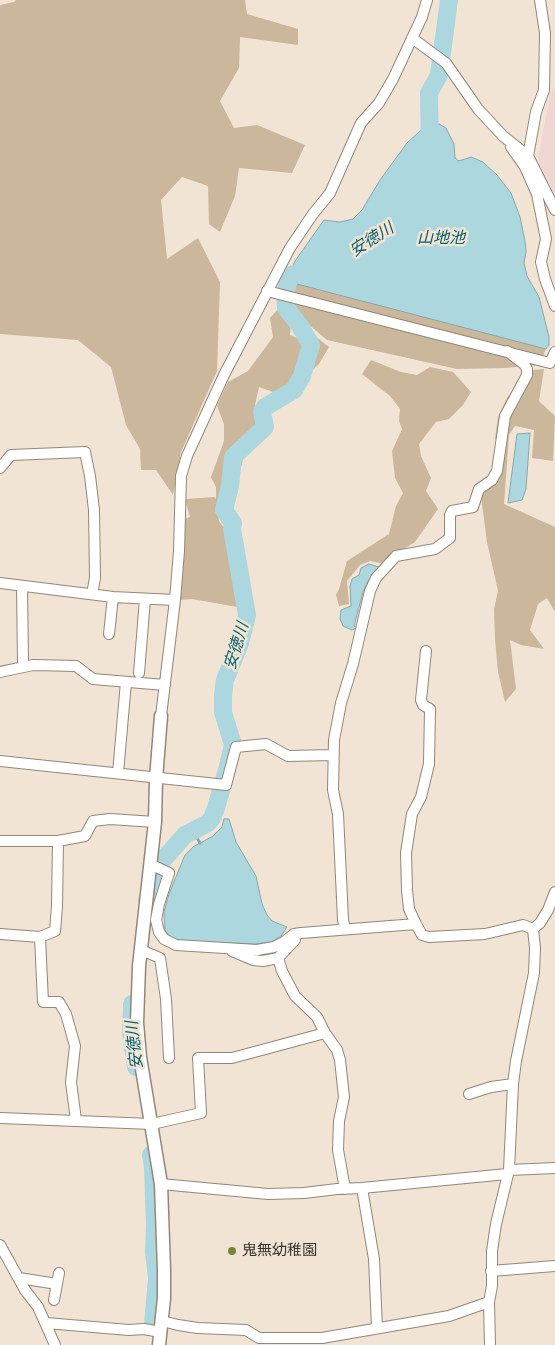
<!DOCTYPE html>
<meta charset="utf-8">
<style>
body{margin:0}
canvas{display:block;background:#f1e4d4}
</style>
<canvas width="555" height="1345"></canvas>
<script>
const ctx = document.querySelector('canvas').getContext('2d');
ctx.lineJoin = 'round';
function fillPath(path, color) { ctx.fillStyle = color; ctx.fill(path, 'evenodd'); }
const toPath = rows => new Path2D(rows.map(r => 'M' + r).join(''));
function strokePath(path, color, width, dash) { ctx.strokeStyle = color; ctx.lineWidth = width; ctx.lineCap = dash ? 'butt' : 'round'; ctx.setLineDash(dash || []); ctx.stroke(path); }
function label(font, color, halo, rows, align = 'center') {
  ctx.font = font + ' "Fira Sans","Noto Sans JP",sans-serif'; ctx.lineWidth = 5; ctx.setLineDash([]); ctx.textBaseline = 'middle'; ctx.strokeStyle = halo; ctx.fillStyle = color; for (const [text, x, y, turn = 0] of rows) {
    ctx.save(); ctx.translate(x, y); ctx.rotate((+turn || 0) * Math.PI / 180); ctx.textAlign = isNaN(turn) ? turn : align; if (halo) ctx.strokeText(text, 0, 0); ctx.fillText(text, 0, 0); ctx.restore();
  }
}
const education = toPath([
 [555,86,555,195,538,160,550,93]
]);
const green = toPath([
 [16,0,245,0,247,14,298,29,298,45,240,37,239,68,220,101,234,128,257,125,305,145,292,173,239,168,235,196,220,232,209,224,208,186,182,177,161,200,167,259,198,238,220,282,217,371,181,452,173,495,156,470,141,470,140,449,126,425,111,367,78,340,0,334,0,5,14,2],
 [287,278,546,349,539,365,505,368,457,369,327,340,281,301],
 [281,306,291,322,290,335,299,339,310,332,329,347,319,364,296,385,273,392,259,387,255,405,265,432,244,456,235,488,233,510,229,525,222,523,217,506,219,521,225,529,230,530,243,608,192,599,180,600,184,519,190,517,185,499,215,497,216,499,216,487,211,477,224,441,224,424,217,406,228,382,248,371,273,337,270,318],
 [371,360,401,372,417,375,430,367,453,372,471,392,463,405,449,419,436,422,419,444,421,456,431,478,426,491,438,509,415,542,394,555,384,564,370,561,360,565,347,581,349,604,339,606,336,595,339,589,347,561,389,534,396,506,403,493,395,478,392,451,402,429,399,421,400,409,390,396,362,374],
 [544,369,539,401,555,416,553,461,532,458,534,430,515,426,509,435,504,504,555,527,555,612,547,598,538,604,530,630,544,649,521,645,510,640,516,689,505,702,498,672,495,639,494,609,498,591,487,542,481,496,491,486,506,446,495,439,498,417,507,398,516,386,532,370]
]);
const water = toPath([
 [439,124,446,128,454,144,455,158,459,161,471,157,483,162,497,175,511,193,520,217,525,241,526,252,524,263,527,276,539,297,549,337,549,345,546,349,293,283,287,278,295,261,324,220,340,222,353,219,362,210,380,180,407,143,421,130,428,125,439,124],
 [530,433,526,489,522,500,508,503,517,434,530,433],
 [369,564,379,567,378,570,368,581,363,592,354,626,357,628,352,630,343,626,340,619,341,610,351,606,350,586,352,579,359,575,361,568,369,564],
 [224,819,229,819,236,842,256,876,262,904,267,915,272,921,287,927,281,936,271,942,256,944,176,941,169,936,165,930,164,912,169,894,185,855,193,847,213,836,222,827,224,819]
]);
const stream = toPath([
 [193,831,200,843]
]);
const river = toPath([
 [430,149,429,93,439,75,449,0],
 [147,900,161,862,185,835,208,823,212,818,216,808,227,770,233,745,223,712,223,695,225,680,240,643,247,615,232,529,233,523,224,510,230,486,233,457,265,427,262,412,265,407,294,390,302,376,311,345,300,326,286,308,285,294,290,275,310,269],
 [132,1004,131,1034,136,1067],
 [151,1155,153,1167,155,1225,154,1252,157,1278,153,1324]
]);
const minor = toPath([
 [412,38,446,63,478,109,503,136,528,156,555,210],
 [511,147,525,167,537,194,546,239,541,262,545,279,555,306],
 [528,156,536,112,544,90,545,33,540,0],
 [267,291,550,363,555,352],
 [0,468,11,455,85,452,90,476,94,510,95,578,92,594],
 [0,583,113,597,175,600],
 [22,586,23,663],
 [109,634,113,597],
 [0,672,33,665,76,666,93,679,165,685],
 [139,673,145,599],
 [161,716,175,600,179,551,181,476,187,456,224,375,290,248,313,214,330,193,361,123,379,103,393,79,422,17,427,0],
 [0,761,226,785,236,747,266,744,288,756,333,755],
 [118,773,126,682],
 [0,841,58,841,85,836,93,821,110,819,155,822],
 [150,864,169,873,159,904,156,920,159,932,164,939,176,945,257,950,274,947,284,942,294,934,301,933,416,924,422,935,429,937,485,934,523,925,533,929],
 [416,924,409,909,407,890,406,853,412,814,421,797,429,764,430,709,423,705,421,700,426,651],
 [345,929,343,920,338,814,333,790,334,740,341,703,353,664,370,591,376,578,396,556,435,549,450,538,450,515,452,511,473,507,479,489,492,480,497,471,505,416,527,375,527,369,524,364,507,351],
 [533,929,540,923,548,910,555,892],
 [0,934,40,937,55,931,57,906,58,841],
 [40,937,43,1002,59,1002,66,1014,75,1046,71,1082,76,1120],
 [295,940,278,958,282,971,295,996,317,1017,325,1033,337,1050,340,1060,344,1097,339,1121,338,1150,345,1189],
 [141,950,160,958,166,999,169,1058],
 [232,951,253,960,263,961,278,958],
 [469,1094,491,1087,513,1084],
 [0,1118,152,1124,201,1113,198,1058,232,1058,325,1033],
 [509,1170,555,1168],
 [161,1184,268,1194,304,1193,337,1189,362,1188,507,1174],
 [362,1188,374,1259,377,1328],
 [0,1245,25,1290,38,1307,55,1345],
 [491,1271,555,1266],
 [19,1278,57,1284],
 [54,1300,59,1273],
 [162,1321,178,1325,198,1328,246,1330,259,1338,322,1338,449,1316,489,1302],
 [46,1323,129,1330,144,1329,160,1332],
 [490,1345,489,1302,492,1286,492,1251,496,1224,509,1170,513,1084,516,1061,534,973,535,948,533,929]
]);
const tertiary = toPath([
 [159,1345,164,1298,164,1270,161,1184,140,1057,137,1023,139,966,155,822,156,779,161,716]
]);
const markers = [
 [232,1251,5,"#778838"]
];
const poiNames = [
 ["鬼無幼稚園",242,1251]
];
const waterNames = [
 ["山地池",441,239],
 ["安徳川",372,240,-33],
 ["安徳川",237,646,-73],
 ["安徳川",135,1045,-96]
];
fillPath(education, '#f0d5d2');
fillPath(green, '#cbb79c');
fillPath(water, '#acd7df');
strokePath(water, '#89a6aa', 1);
strokePath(stream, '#89a6aa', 3);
strokePath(river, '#acd7df', 18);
strokePath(minor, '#928778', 12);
strokePath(tertiary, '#928778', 15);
strokePath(minor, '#fff', 10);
strokePath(tertiary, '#fff', 12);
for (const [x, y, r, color] of markers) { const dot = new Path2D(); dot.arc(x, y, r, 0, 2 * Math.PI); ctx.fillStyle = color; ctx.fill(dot); strokePath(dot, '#f1e4d4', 2); }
label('15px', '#38332d', '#f1e4d4', poiNames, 'left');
label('italic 16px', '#05606d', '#f1e4d4', waterNames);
</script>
